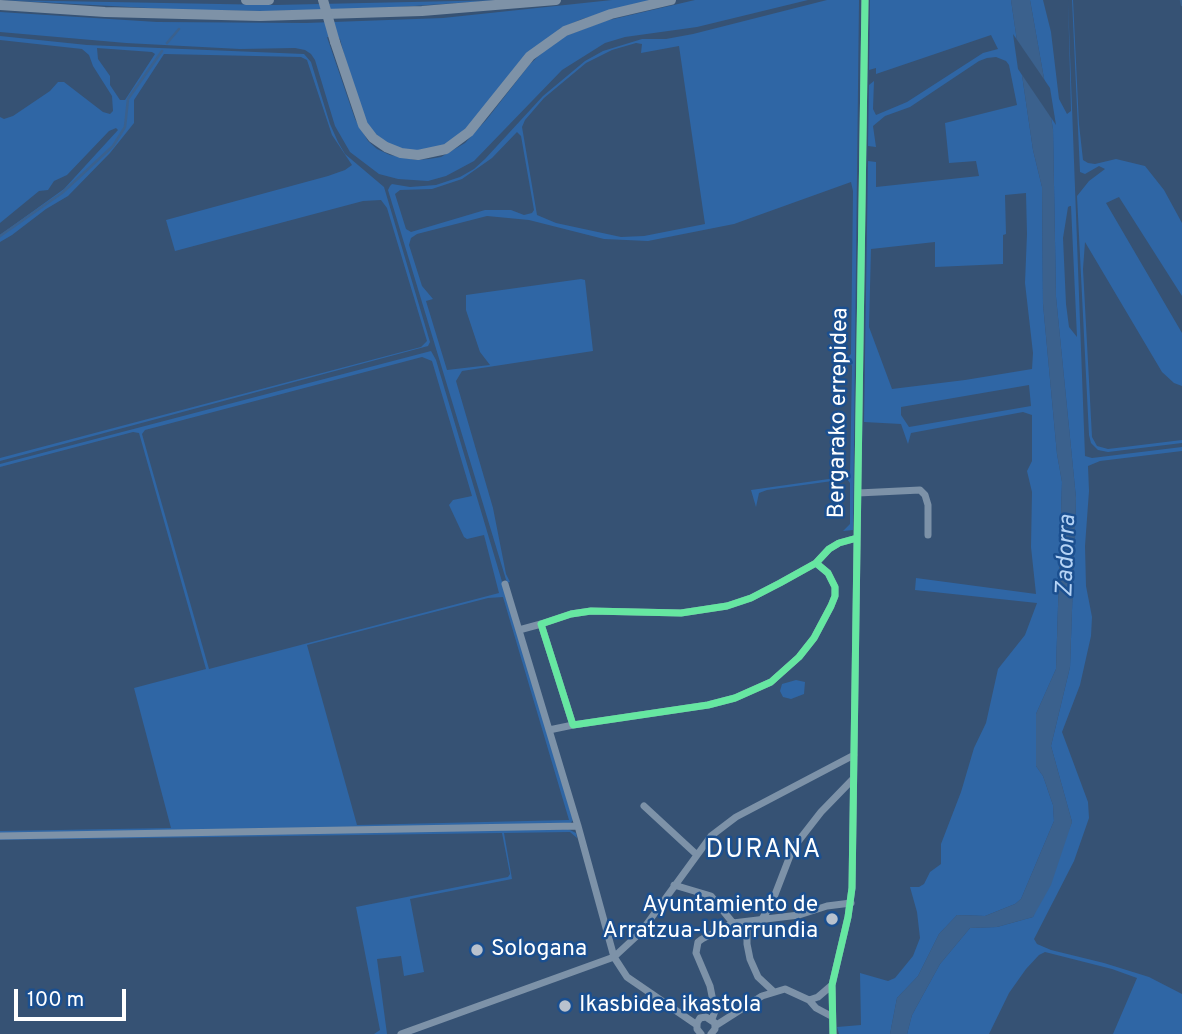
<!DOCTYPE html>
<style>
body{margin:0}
#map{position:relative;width:1182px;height:1034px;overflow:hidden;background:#365274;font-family:Overpass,sans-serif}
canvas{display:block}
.scale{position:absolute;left:14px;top:989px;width:112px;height:32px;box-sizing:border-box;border:4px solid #fff;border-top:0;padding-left:9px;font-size:21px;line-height:24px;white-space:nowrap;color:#fff;-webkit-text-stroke:5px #1b4f8f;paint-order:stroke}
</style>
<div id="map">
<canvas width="1182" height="1034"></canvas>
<div class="scale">100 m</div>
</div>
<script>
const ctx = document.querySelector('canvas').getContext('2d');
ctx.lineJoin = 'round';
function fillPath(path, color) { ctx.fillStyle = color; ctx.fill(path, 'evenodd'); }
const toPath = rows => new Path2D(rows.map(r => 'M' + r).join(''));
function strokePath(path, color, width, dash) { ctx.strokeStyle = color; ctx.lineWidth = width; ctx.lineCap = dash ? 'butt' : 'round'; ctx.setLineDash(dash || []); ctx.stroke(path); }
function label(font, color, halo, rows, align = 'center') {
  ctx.font = font + ' Overpass,sans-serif'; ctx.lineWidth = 5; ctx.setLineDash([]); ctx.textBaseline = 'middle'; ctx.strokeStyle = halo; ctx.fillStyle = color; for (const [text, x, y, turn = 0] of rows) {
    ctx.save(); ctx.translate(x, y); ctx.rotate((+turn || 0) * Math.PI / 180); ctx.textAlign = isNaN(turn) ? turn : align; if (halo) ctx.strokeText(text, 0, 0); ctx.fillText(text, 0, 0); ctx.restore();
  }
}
const green = toPath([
 [1,0,274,5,502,0,369,9,268,11,185,10],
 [612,0,651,0,582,19,559,29,468,130,440,148,414,152,388,145,370,129,356,100,340,39,327,37,355,119,368,141,377,149,390,155,416,160,429,159,441,157,465,143,487,119,530,64,545,50,563,37,605,21,695,0,808,0,697,27,625,37,605,43,562,70,474,161,446,176,428,181,398,179,379,174,350,152,335,126,315,60,311,54,305,50,295,48,240,49,126,43,0,32,0,12,157,22,306,23,443,18],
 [827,0,859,0,853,530,843,531,850,524,850,483,847,479,767,490,759,493,756,507,751,490,850,476,852,366,848,357,851,354,853,191,851,182,734,224,648,241,604,239,529,220,487,216,417,234,411,238,409,245,422,286,433,299,426,301,447,370,490,365,480,352,466,310,466,295,581,279,585,280,593,351,462,371,456,381,493,508,506,574,510,582,507,583,388,190,390,186,392,184,410,187,436,185,460,177,474,169,485,159,543,96,585,61,603,51,642,39,666,39,693,34],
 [636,43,642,44,641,53,679,46,705,224,644,236,621,237,556,223,537,215,522,127,525,120,544,98,586,63,612,50],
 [517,132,521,136,534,210,532,213,524,215,511,210,485,210,411,232,406,229,395,194,400,190,432,189,462,179,492,158],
 [870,0,1011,0,1033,150,1042,187,1043,304,1057,454,1062,482,1056,669,1036,714,1036,766,1043,776,1053,805,1054,821,1021,899,1015,904,985,916,957,915,939,934,918,976,897,998,890,1034,839,1034,837,1027,861,1025,860,973,888,981,895,978,913,956,920,938,917,912,910,887,919,887,924,884,930,872,941,864,941,844,961,792,974,748,986,723,998,669,1025,635,1037,603,915,590,916,578,1036,594,1031,547,1032,492,1027,471,1032,461,1032,415,1023,412,911,433,908,444,901,424,864,422,868,161,876,162,876,187,979,176,976,161,949,163,945,123,1017,105,1009,65,1006,61,996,57,987,58,979,61,910,107,885,116,873,126,876,147,868,146,869,85,874,81,873,109,876,115,907,102,983,53,998,49,991,35,876,74,876,68,869,70],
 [1026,193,1027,234,1025,283,1033,353,1032,369,965,380,892,389,869,327,871,249,935,242,935,267,1003,264,1003,235,1006,234,1005,195],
 [1029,385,1031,406,909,427,901,415,901,407],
 [1030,0,1043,0,1051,32,1059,99,1067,114,1071,111,1068,0,1085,456,1092,458,1182,447,1182,451,1100,461,1088,466,1089,491,1085,546,1086,586,1092,617,1091,636,1080,685,1062,732,1088,802,1089,818,1074,861,1034,939,1037,944,1051,950,1104,963,1149,977,1182,994,1182,1034,1113,1034,1137,978,1112,969,1045,952,1039,955,1026,969,1009,993,989,1034,907,1034,912,1015,940,964,970,928,997,927,1033,917,1072,822,1051,746,1070,667,1076,498,1056,297,1053,129],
 [1070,206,1071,206,1077,337,1069,327,1066,304,1063,238,1068,207],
 [1072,0,1073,0,1079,124,1083,160,1088,163,1095,164,1116,159,1145,166,1164,190,1182,223,1182,296,1119,197,1106,203,1182,333,1182,386,1174,383,1162,372,1085,242,1083,269,1092,437,1097,446,1108,449,1182,440,1182,443,1108,452,1098,450,1091,443,1089,435,1077,196,1089,181,1105,169,1099,166,1085,174,1080,172],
 [0,36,87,45,304,54,311,62,330,124,338,142,345,154,384,187,430,342,428,346,0,461,0,458,394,354,421,347,427,341,387,208,381,200,363,201,175,251,166,220,328,176,345,170,352,165,332,135,307,60,301,57,164,54,134,100,134,123,110,153,68,196,46,209,12,235,0,242,0,235,64,189,118,130,116,128,109,131,67,175,54,181,48,190,39,191,0,223,0,117,4,119,13,116,50,91,58,82,64,82,103,112,110,114,113,111,112,96,93,66,89,55,82,49,0,40],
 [97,48,152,52,155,54,125,100,120,100,110,85,110,76,98,59],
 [431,351,436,360,573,820,570,824,0,834,0,831,171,828,134,688,206,669,139,433,133,432,0,467,0,464],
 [422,357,432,361,472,496,453,500,449,505,464,537,467,539,484,535,499,593,209,669,149,459,142,434,145,430],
 [503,597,569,820,357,825,307,645,488,598],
 [796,680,805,682,804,694,791,699,783,697,780,691,782,684],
 [568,829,576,833,577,838,570,832,504,833,512,879,410,899,424,972,404,976,401,956,377,959,387,1034,374,1034,380,1030,356,907,508,877,510,874,502,833,0,840,0,838]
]);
const water = toPath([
 [1011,0,1030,0,1053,129,1056,297,1076,498,1070,667,1051,746,1072,822,1051,885,1033,917,997,927,970,928,940,964,912,1015,907,1034,890,1034,897,998,918,976,939,934,957,915,985,916,1015,904,1021,899,1054,821,1053,805,1043,776,1036,766,1036,714,1056,669,1062,482,1057,454,1043,304,1042,187,1033,150]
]);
const pier = toPath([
 [1013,34,1050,88,1056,125,1018,69]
]);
const stream = toPath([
 [1181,0,1182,5],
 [167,43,179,29],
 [0,236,62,193,113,146,125,127,128,99,162,51]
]);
const minor = toPath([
 [858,493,920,490,925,495,928,505,928,535],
 [816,563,828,573,835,587,835,596,831,606,814,638,799,657,771,682,735,698,708,705,573,725,541,624,571,614,591,611,681,613,727,606,751,598,780,583,816,563,829,549,839,543,857,538],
 [505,584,578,826,614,957,627,977,697,1025],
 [519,630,541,624],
 [549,730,573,725],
 [644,806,697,855],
 [0,836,578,826],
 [674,885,711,896,733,923],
 [762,919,771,905,793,848,821,812,853,779],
 [747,923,747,944,750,959,758,977,773,991],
 [809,1000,818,997,832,985],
 [712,1019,715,1011,710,986,696,953,698,942,702,939,733,923,799,915,827,906,851,903],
 [715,1026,762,996,785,989,809,1000,816,1008,831,1016],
 [401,1034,614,957,641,932,711,836,736,817,854,755],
 [701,1034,697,1029,697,1023,700,1018,706,1017,715,1023,715,1029,711,1034],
 [833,1034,832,985,848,917,852,888,865,0]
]);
const highway = toPath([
 [246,0,269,0],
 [0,5,105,12,260,16,422,11,556,0],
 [335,42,363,125,373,138,386,147,401,153,418,155,446,149,469,132,530,56,565,31,611,14,671,0]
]);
const highwayBridge = toPath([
 [323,0,335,42]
]);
const cycleway = toPath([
 [816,563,828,573,835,587,835,596,831,606,814,638,799,657,771,682,735,698,708,705,573,725,541,624,571,614,591,611,681,613,727,606,751,598,780,583,816,563,829,549,839,543,857,538],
 [833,1034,832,985,848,917,852,888,865,0]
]);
const markers = [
 [832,919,7,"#b9c2ce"],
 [477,950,7,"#b9c2ce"],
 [565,1006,7,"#b9c2ce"]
];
const streetNames = [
 ["Bergarako errepidea",840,413,-89]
];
const poiNames = [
 ["Ayuntamiento de",818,906,"right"],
 ["Arratzua-Ubarrundia",818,932,"right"],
 ["Sologana",491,950],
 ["Ikasbidea ikastola",579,1006]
];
const waterNames = [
 ["Zadorra",1068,556,-88]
];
const quarterNames = [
 ["DURANA",764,852]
];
fillPath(green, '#2f66a5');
fillPath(water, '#3b618d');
fillPath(pier, '#365274');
strokePath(stream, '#3b618d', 2.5);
strokePath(minor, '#7d92a8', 7);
strokePath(highway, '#7e92a7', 10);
strokePath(highwayBridge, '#7e92a7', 10);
strokePath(cycleway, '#66e7a1', 7);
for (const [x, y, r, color] of markers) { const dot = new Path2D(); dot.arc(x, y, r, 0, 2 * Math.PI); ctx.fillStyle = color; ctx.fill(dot); strokePath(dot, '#1b4f8f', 2.5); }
label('23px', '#fff', '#1b4f8f', streetNames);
label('23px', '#fff', '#1b4f8f', poiNames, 'left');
label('italic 24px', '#b5d3f5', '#1b4f8f', waterNames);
ctx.letterSpacing = '2px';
label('26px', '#fff', '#1b4f8f', quarterNames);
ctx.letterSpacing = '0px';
</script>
